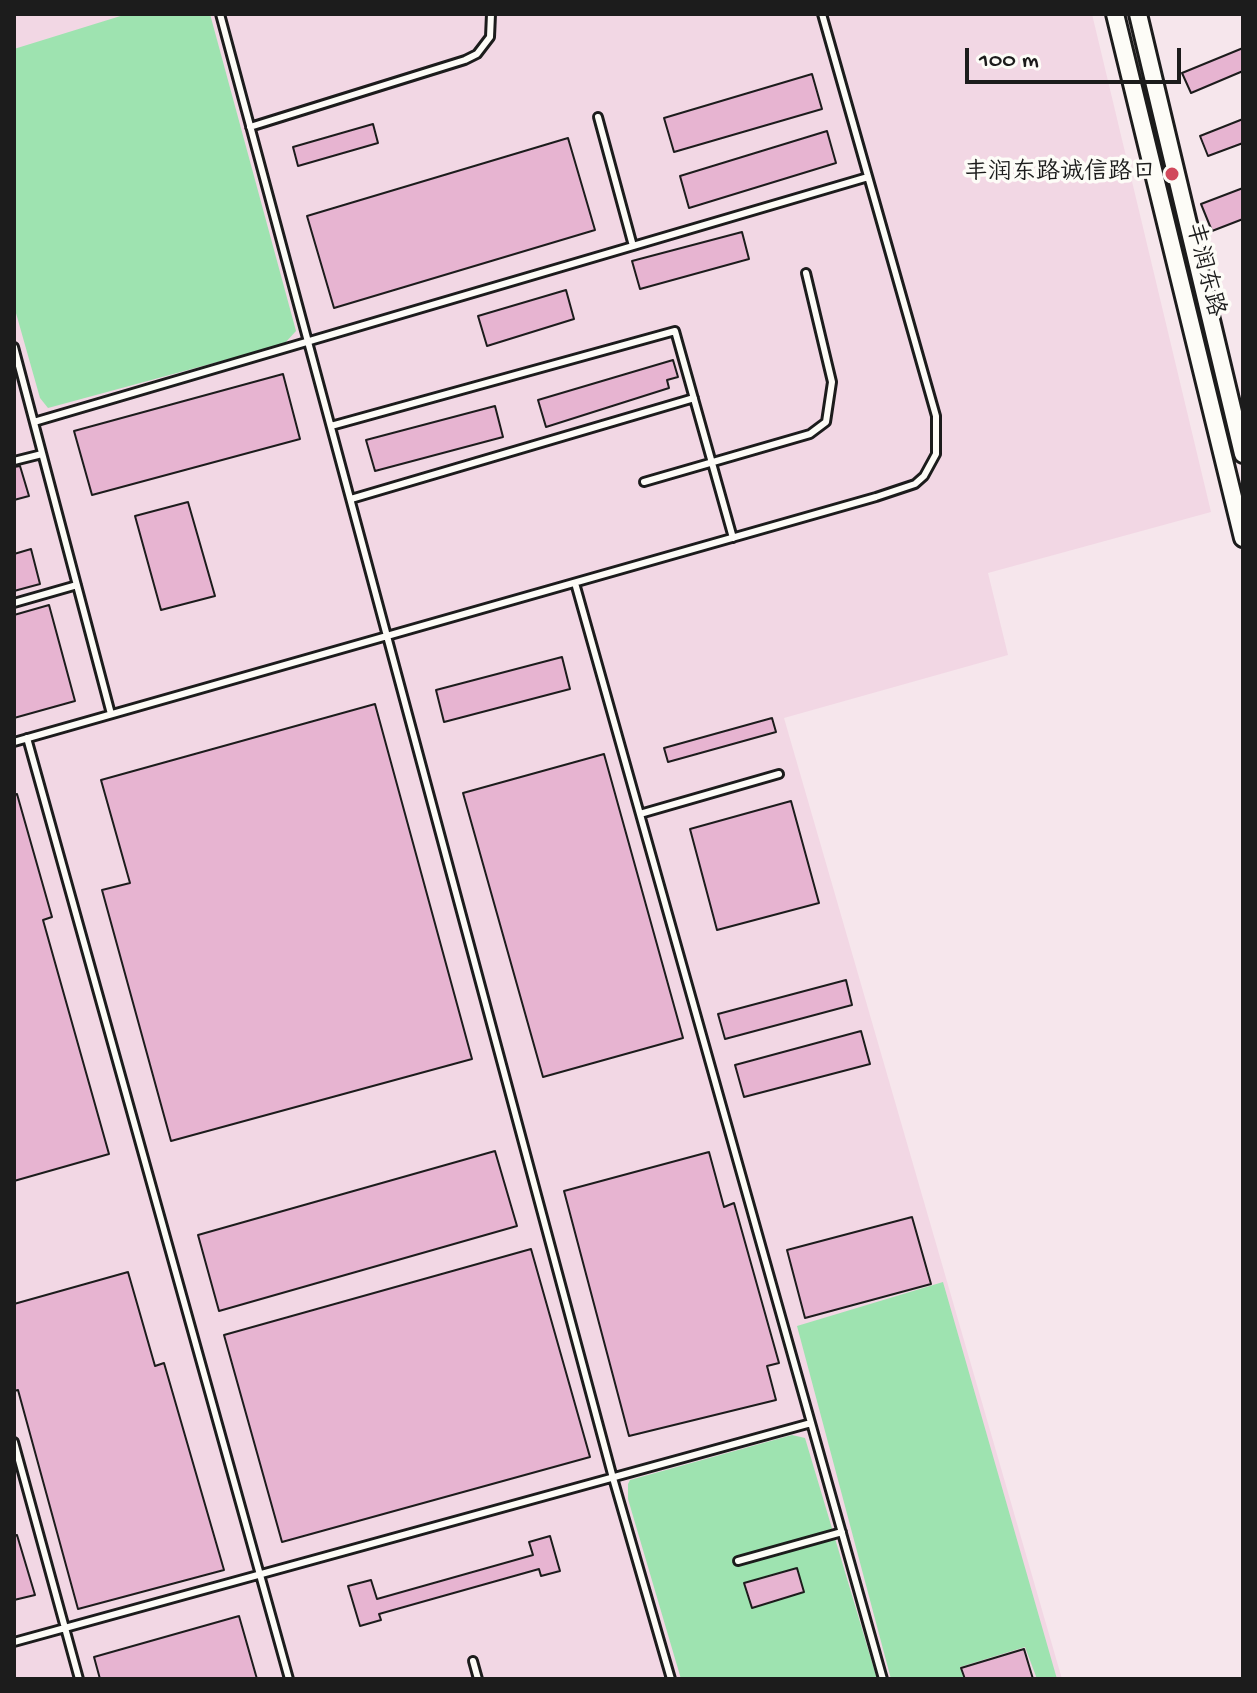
<!DOCTYPE html>
<meta charset="utf-8">
<style>
body{margin:0}
#map{position:relative;width:1257px;height:1693px;overflow:hidden;background:#f6e6ec;font-family:"Gochi Hand",sans-serif}
canvas{display:block}
.frame{position:absolute;inset:0;border:16px solid #1c1c1c;pointer-events:none}
.scale{position:absolute;left:965px;top:48px;width:216px;height:36px;box-sizing:border-box;border:4px solid #1c1c1c;border-top:0;padding-left:10px;font-size:24px;line-height:28px;white-space:nowrap;color:#1c1c1c;-webkit-text-stroke:6px #fdfcf7;paint-order:stroke}
</style>
<div id="map">
<canvas width="1257" height="1693"></canvas>
<div class="frame"></div>
<div class="scale">100 m</div>
</div>
<script>
const g = document.querySelector('canvas').getContext('2d');
g.lineJoin = 'round';
function fill(path, color) { g.fillStyle = color; g.fill(path, 'evenodd'); }
const poly = rows => new Path2D(rows.map(r => 'M' + r).join(''));
function strokePath(path, color, width, dash) { g.strokeStyle = color; g.lineWidth = width; g.lineCap = dash ? 'butt' : 'round'; g.setLineDash(dash || []); g.stroke(path); }
function label(font, color, halo, rows, align = 'center') {
  g.font = font + ' "Gochi Hand","LXGW WenKai TC",sans-serif'; g.lineWidth = 7; g.setLineDash([]); g.textBaseline = 'middle'; g.strokeStyle = halo; g.fillStyle = color; for (const [text, x, y, turn = 0] of rows) {
    g.save(); g.translate(x, y); g.rotate((+turn || 0) * Math.PI / 180); g.textAlign = isNaN(turn) ? turn : align; if (halo) g.strokeText(text, 0, 0); g.fillText(text, 0, 0); g.restore();
  }
}
const built = poly([
 [14,14,1092,14,1211,512,988,573,1008,655,784,718,1062,1679,14,1679]
]);
const green = poly([
 [127,14,210,14,296,331,284,344,48,408,40,398,14,306,14,49],
 [943,1282,1057,1679,1037,1679,1025,1647,960,1667,964,1679,891,1679,797,1326],
 [792,1435,805,1438,877,1679,681,1679,628,1499,628,1484,630,1480]
]);
const building = poly([
 [1243,48,1243,71,1191,93,1182,73,1243,48],
 [812,74,822,109,674,152,664,118,812,74],
 [1243,119,1243,143,1208,156,1200,136,1243,119],
 [373,124,378,143,298,166,293,147,373,124],
 [827,131,836,163,689,208,680,176,827,131],
 [568,138,595,230,334,308,307,216,568,138],
 [1243,188,1243,219,1212,231,1201,204,1243,188],
 [742,232,749,259,640,289,632,261,742,232],
 [566,290,574,319,487,346,478,316,566,290],
 [673,360,678,377,667,380,669,388,546,427,538,400,673,360],
 [283,374,300,439,92,495,74,431,283,374],
 [495,406,503,437,375,471,366,440,495,406],
 [20,466,29,496,14,500,14,467,20,466],
 [188,502,215,596,161,610,135,516,188,502],
 [31,549,40,584,14,591,14,554,31,549],
 [49,605,75,701,14,718,14,615,49,605],
 [562,657,570,689,444,722,436,690,562,657],
 [375,704,472,1059,171,1141,102,890,130,883,101,780,375,704],
 [772,718,776,732,668,762,664,748,772,718],
 [604,754,683,1038,543,1077,463,793,604,754],
 [17,794,52,917,43,920,109,1154,14,1181,14,795,17,794],
 [791,801,819,903,717,930,690,829,791,801],
 [846,980,852,1005,725,1039,718,1014,846,980],
 [861,1031,870,1064,744,1097,735,1065,861,1031],
 [495,1151,517,1226,219,1311,198,1235,495,1151],
 [709,1152,724,1207,734,1203,779,1363,767,1366,776,1400,629,1436,564,1191,709,1152],
 [912,1217,931,1284,805,1318,787,1250,912,1217],
 [531,1249,590,1457,282,1542,224,1335,531,1249],
 [128,1272,155,1366,164,1363,224,1570,78,1609,18,1390,14,1391,14,1304,128,1272],
 [17,1535,35,1595,14,1600,14,1536,17,1535],
 [550,1536,560,1571,541,1576,539,1569,379,1614,381,1620,360,1626,348,1586,371,1580,377,1599,533,1555,529,1542,550,1536],
 [797,1568,804,1592,752,1608,744,1583,797,1568],
 [239,1616,257,1679,100,1679,94,1657,239,1616],
 [1024,1649,1033,1679,965,1679,961,1668,1024,1649]
]);
const lane = poly([
 [220,14,613,1478,671,1679],
 [598,117,633,246],
 [250,127,465,60,477,54,490,37,491,14],
 [14,347,111,714],
 [34,422,868,177],
 [331,426,675,331,733,538],
 [14,461,42,454],
 [644,482,810,434,826,422,832,382,806,273],
 [351,499,694,398],
 [575,583,883,1679],
 [14,603,77,585],
 [27,738,289,1679],
 [14,742,876,497,915,484,924,476,936,454,936,416,822,14],
 [640,814,779,774],
 [14,1442,79,1679],
 [738,1561,842,1532],
 [14,1642,811,1423],
 [473,1661,478,1679]
]);
const secondary = poly([
 [1115,14,1243,538],
 [1138,14,1243,454]
]);
const markers = [
 [1172,174,8,"#d1495b"]
];
const poiNames = [
 ["丰润东路诚信路口",1156,174]
];
const streetNames = [
 ["丰润东路",1203,270,76]
];
fill(built, '#f2d7e4');
fill(green, '#9ee3b0');
fill(building, '#e7b4d1');
strokePath(building, '#1c1c1c', 2);
strokePath(lane, '#1c1c1c', 12);
strokePath(secondary, '#1c1c1c', 22);
strokePath(lane, '#fdfcf7', 6);
strokePath(secondary, '#fdfcf7', 16);
for (const [x, y, r, color] of markers) { const dot = new Path2D(); dot.arc(x, y, r, 0, 2 * Math.PI); g.fillStyle = color; g.fill(dot); strokePath(dot, '#fdfcf7', 3); }
label('24px', '#1c1c1c', '#fdfcf7', poiNames, 'right');
label('24px', '#1c1c1c', '#fdfcf7', streetNames);
</script>
